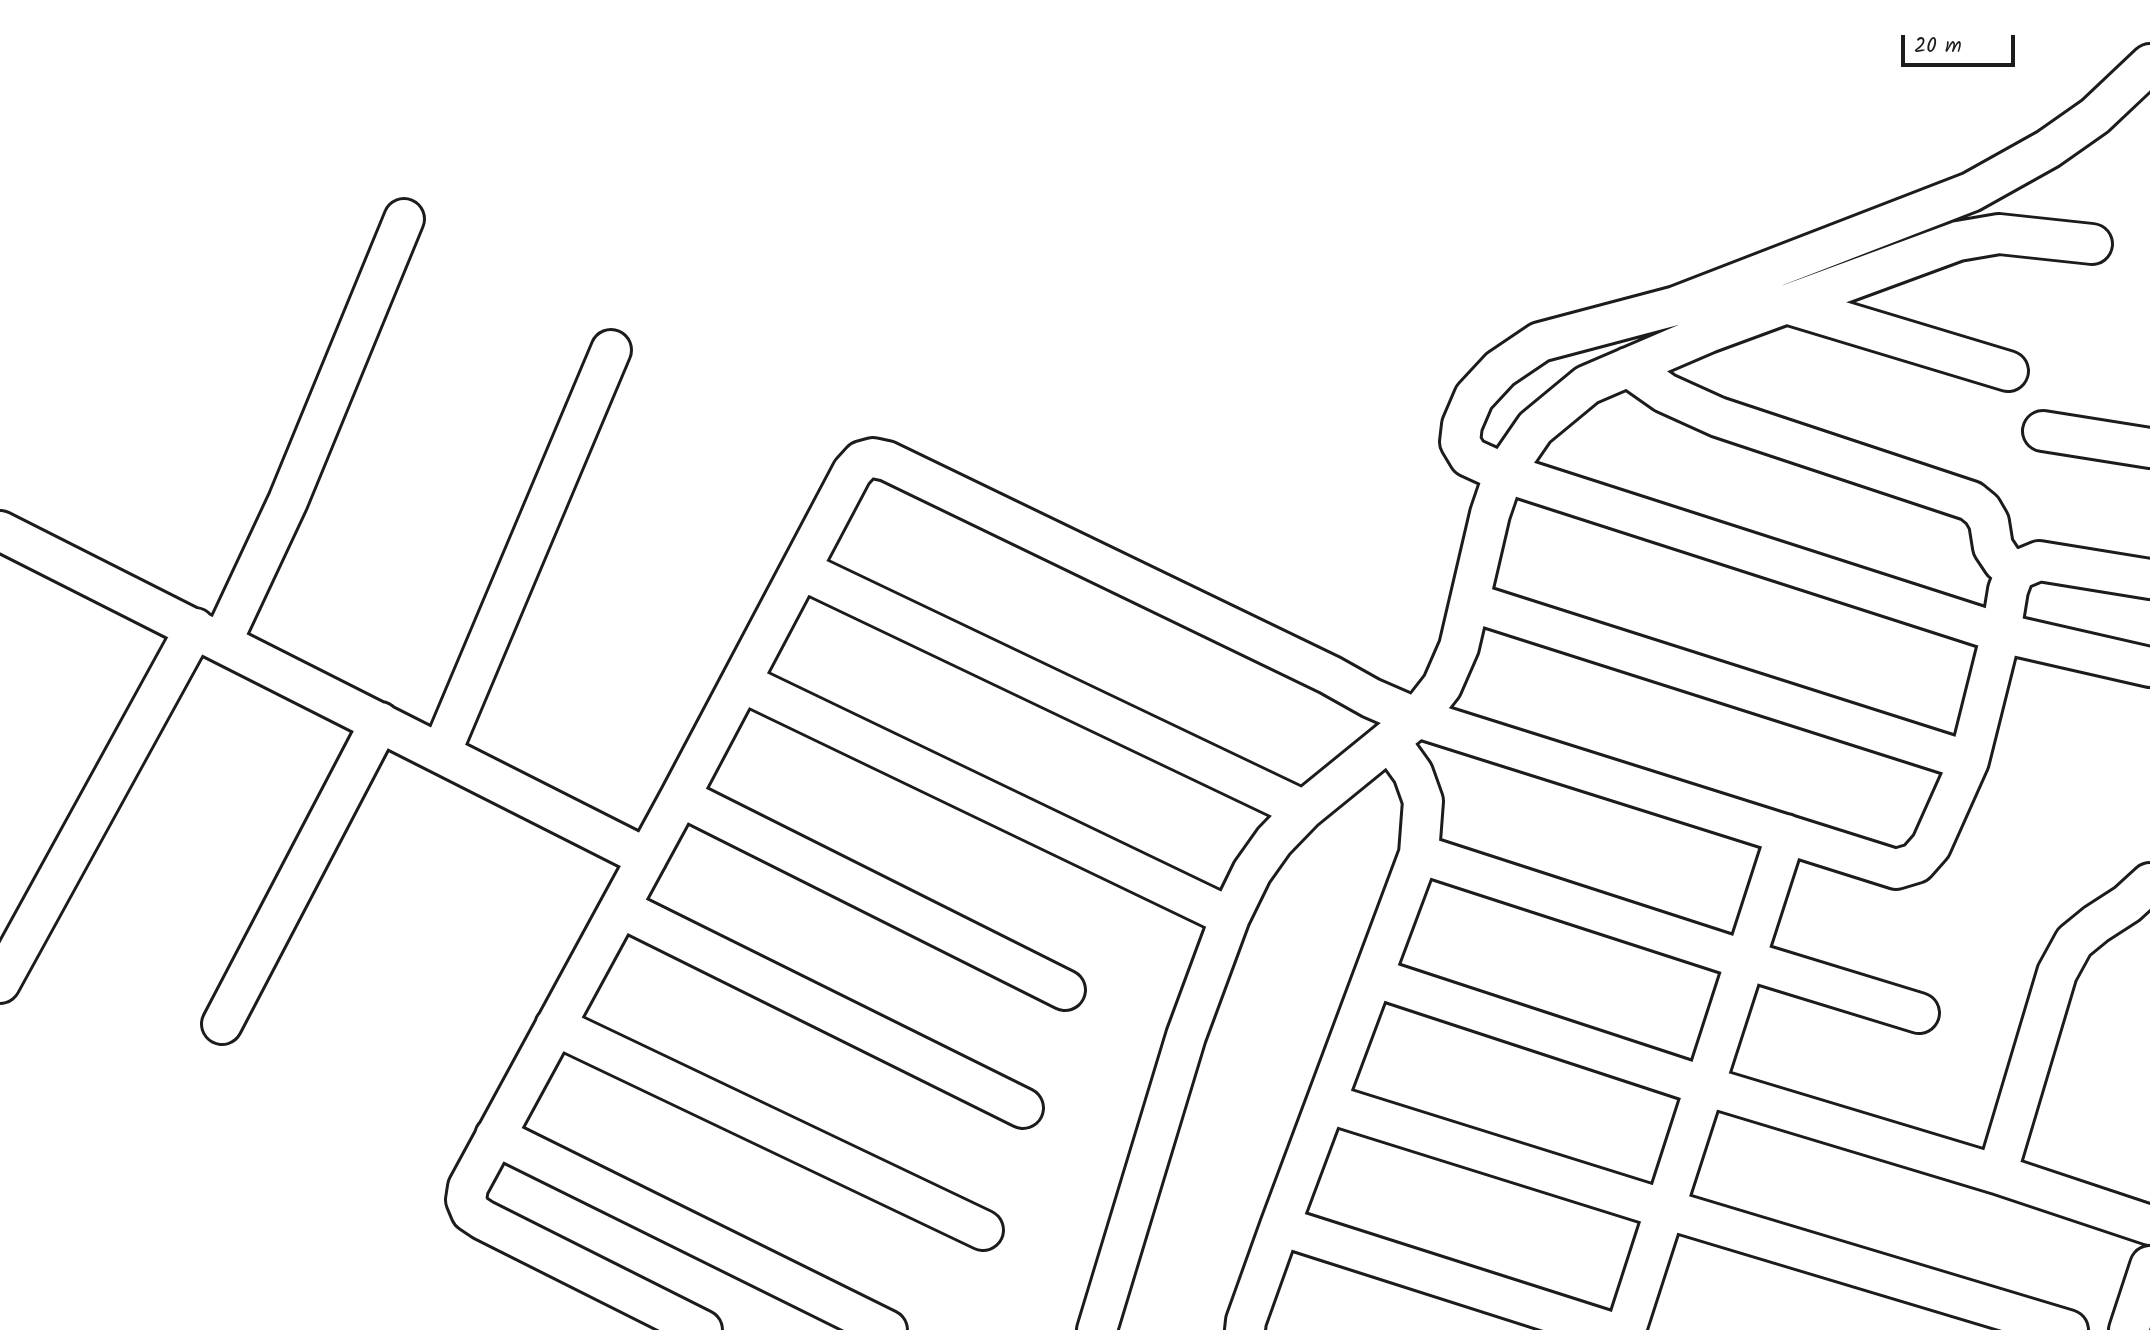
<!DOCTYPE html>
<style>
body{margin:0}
#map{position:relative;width:2150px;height:1330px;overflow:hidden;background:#fff;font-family:Kalam,sans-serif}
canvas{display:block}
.scale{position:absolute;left:1901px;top:35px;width:114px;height:32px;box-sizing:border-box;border:4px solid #1c1c1c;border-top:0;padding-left:9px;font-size:21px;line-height:24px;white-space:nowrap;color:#1c1c1c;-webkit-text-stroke:5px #fff;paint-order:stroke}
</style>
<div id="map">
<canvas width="2150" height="1330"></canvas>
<div class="scale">20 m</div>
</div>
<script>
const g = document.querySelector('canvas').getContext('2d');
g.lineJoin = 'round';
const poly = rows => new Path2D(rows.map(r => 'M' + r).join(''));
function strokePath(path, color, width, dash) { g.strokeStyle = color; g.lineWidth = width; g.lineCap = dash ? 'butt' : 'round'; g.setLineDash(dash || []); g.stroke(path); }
const minor = poly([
 [2150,64,2095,116,2048,149,1971,192,1676,306,1540,342,1500,369,1474,397,1462,425,1460,442,1469,457,1504,473,2001,633,2150,667],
 [1786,304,2008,371],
 [1628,367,1665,393,1718,417,1971,501,1982,510,1989,522,1993,547,2003,562,2015,571],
 [2043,431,2150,448],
 [0,531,647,858],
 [801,570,1304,810],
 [1470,602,1969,761],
 [222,642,288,501,404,219],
 [741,682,1230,917],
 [441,753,611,350],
 [680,797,1065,990],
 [1419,854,1746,960,1919,1013],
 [620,908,1023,1108],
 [1373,977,1705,1086,1997,1174,2150,1225],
 [0,983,195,628],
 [222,1024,380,722],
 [555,1026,983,1230],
 [1326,1103,1665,1209,2068,1330],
 [495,1136,887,1330],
 [1997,1174,2057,973,2074,942,2096,924,2127,904,2150,883],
 [1280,1226,1606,1330],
 [702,1330,483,1220,471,1212,466,1200,468,1187,680,797,852,472,862,461,873,458,887,461,1330,675,1371,698,1417,718,1896,869,1916,863,1931,846,1969,761,2001,633,2008,590,2015,571,2039,561,2150,579],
 [1097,1330,1186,1036,1230,917,1252,872,1274,841,1304,810,1417,718,1442,686,1459,647,1490,514,1504,473,1535,428,1587,385,1708,333,1958,241,1999,234,2092,244],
 [1245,1330,1246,1321,1280,1226,1419,854,1423,801,1413,773,1390,741],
 [1626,1330,1786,834],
 [2129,1330,2150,1266]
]);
strokePath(minor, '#1c1c1c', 44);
strokePath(minor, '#fff', 38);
</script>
